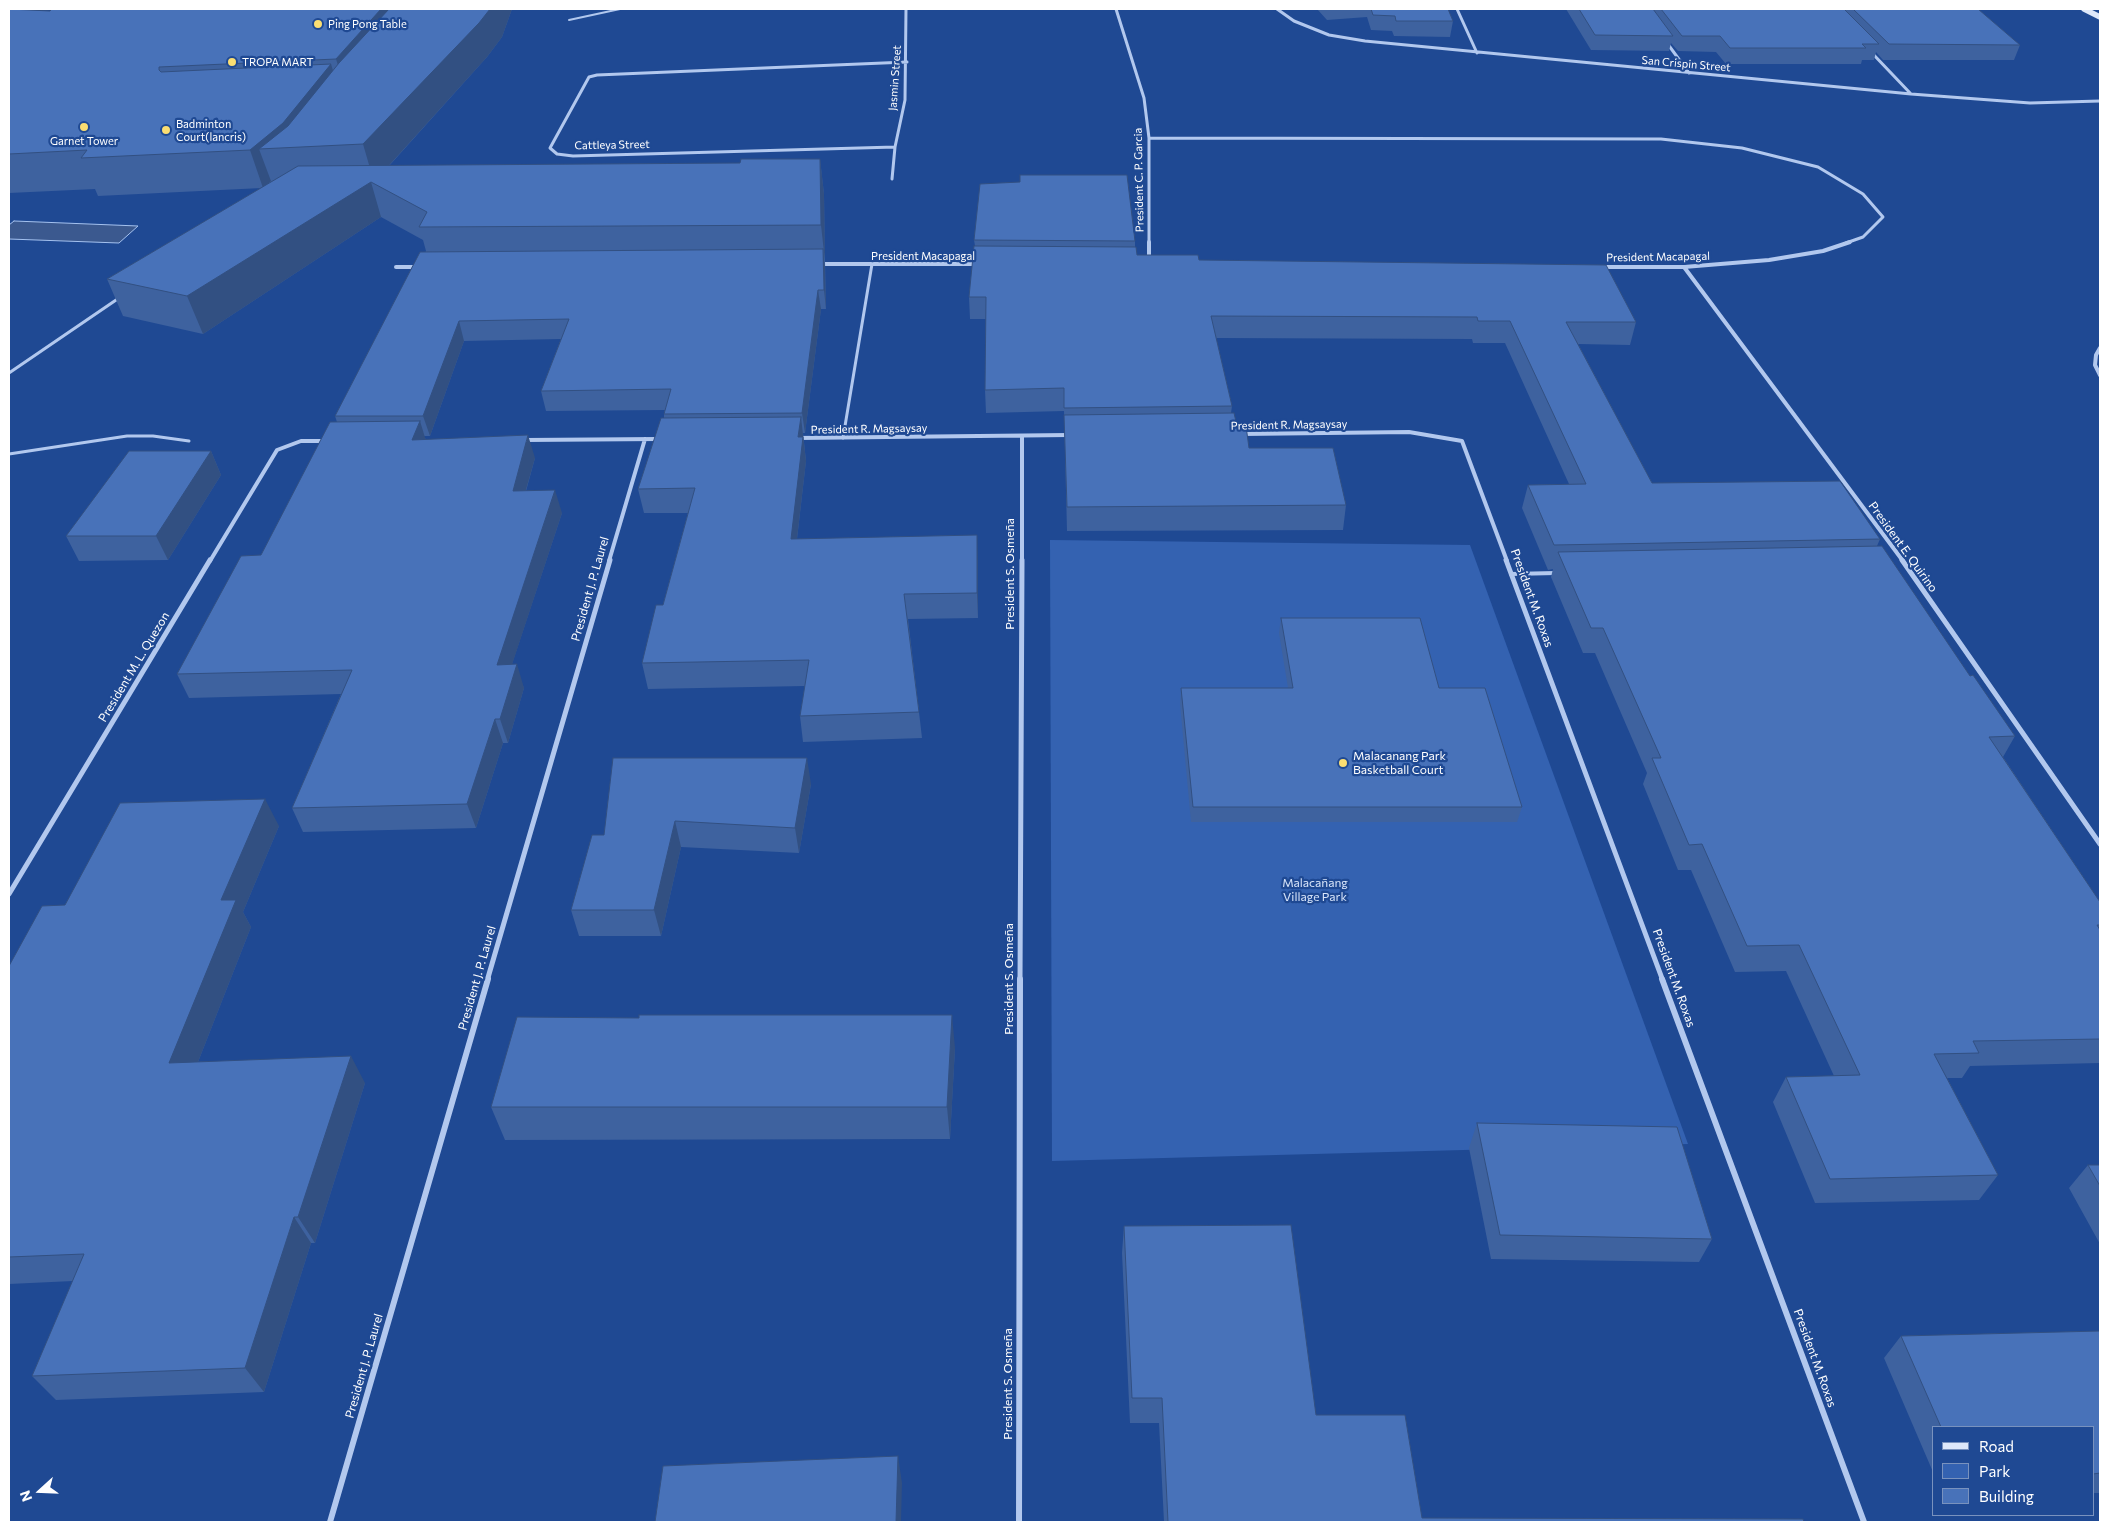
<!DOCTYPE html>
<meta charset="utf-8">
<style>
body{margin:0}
#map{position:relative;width:2109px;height:1531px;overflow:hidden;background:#1f4993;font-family:Commissioner,sans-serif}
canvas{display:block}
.frame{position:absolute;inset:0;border:10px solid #fff;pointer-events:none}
.legend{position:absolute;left:1932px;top:1426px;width:162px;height:90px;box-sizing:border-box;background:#1f4993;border:1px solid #7992be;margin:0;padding:6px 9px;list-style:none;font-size:15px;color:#fff}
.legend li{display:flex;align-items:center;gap:10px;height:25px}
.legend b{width:25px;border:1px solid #7992be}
.north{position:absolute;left:15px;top:1466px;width:50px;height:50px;-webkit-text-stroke:4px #1f4993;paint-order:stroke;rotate:250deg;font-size:14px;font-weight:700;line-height:20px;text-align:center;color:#fff}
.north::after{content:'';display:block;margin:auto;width:18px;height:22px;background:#fff;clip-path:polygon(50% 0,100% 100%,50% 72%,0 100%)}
</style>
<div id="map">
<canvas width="2109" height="1531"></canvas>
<div class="frame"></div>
<ul class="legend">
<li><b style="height:6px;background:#dee8fa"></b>Road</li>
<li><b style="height:14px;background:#3462b1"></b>Park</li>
<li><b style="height:14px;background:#4872b9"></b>Building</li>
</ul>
<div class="north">N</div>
</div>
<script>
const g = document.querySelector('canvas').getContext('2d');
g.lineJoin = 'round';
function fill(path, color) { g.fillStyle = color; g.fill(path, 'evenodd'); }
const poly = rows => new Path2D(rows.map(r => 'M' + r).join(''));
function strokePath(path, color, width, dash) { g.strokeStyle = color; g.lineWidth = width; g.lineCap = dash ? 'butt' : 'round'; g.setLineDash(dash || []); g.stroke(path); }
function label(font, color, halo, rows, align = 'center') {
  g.font = font + ' Commissioner,sans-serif'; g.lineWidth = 4.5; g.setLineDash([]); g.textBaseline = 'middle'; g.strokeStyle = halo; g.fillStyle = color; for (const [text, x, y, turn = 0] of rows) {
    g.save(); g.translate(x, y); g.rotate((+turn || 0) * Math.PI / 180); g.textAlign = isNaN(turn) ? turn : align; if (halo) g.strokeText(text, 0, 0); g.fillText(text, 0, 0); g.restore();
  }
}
const green = poly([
 [1050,540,1470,545,1688,1144,1052,1161]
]);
const water = poly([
 [14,221,138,226,119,243,9,239,9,225,14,221]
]);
const laneFar2 = poly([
 [569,20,620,9]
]);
const laneFar1 = poly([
 [9,373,119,298],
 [843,438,872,264],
 [9,454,127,436,153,436,189,441]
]);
const lane = poly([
 [1511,574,1556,573]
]);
const streetFar3 = poly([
 [1116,9,1144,98,1149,138,1149,243],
 [1277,9,1294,21,1329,35,1365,41,1911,94,2030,103,2100,101],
 [1457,9,1477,53],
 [1667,43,1689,73],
 [1872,53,1911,94],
 [1149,138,1661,139,1742,148,1818,167,1863,194,1883,217,1863,237,1846,243],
 [895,147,573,156,557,154,550,148,589,77,597,75,907,62],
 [892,179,895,147,905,100,906,9]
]);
const streetFar2 = poly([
 [1149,242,1149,261],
 [820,264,979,264],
 [396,267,419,267],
 [1602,267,1684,267,1769,260,1823,251,1850,242],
 [1684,267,1903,561],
 [2100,348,2096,355,2095,365,2100,375],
 [1242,434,1409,432,1462,441,1507,561],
 [797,438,1069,435],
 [525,440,659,439],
 [210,561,277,450,301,441,326,441],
 [609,561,645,439],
 [1022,561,1022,436]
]);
const streetFar1 = poly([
 [1506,560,1663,981],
 [1902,560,2100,844],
 [9,894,210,560],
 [487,981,610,560],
 [1020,981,1022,560]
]);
const street = poly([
 [1662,979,1864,1522],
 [330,1522,488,979],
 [1019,1522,1020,979]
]);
const secondary = poly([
 [2084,9,2100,17]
]);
const wall = poly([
 [9,9,50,11,52,9,512,9,502,37,487,57,389,166,740,163,820,159,824,194,825,261,826,309,821,309,805,433,803,433,806,461,797,539,978,560,978,618,908,619,919,712,922,738,803,742,800,716,805,686,648,689,642,663,663,605,688,513,644,513,638,489,664,418,664,414,665,410,546,411,541,391,561,339,464,341,430,436,424,436,426,440,535,458,526,491,562,513,512,664,524,688,508,743,503,743,476,828,303,832,292,808,341,694,189,698,177,674,261,555,337,422,335,416,426,251,423,240,381,217,203,334,123,316,107,279,262,188,98,196,95,189,9,193],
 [1317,9,1449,9,1449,12,1453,21,1450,37,1394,36,1392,31,1371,30,1367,17,1327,20],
 [1553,9,1978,9,2020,45,2014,60,1883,60,1876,52,1874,60,1862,60,1861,64,1726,64,1716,52,1678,51,1671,43,1669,51,1591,50,1566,9],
 [1020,182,1135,241,1135,247,1137,255,1199,260,1636,322,1630,345,1578,344,1652,483,1880,539,1877,546,1970,676,2015,736,2003,757,2100,902,2100,1063,1970,1066,1962,1078,1947,1078,1998,1175,1979,1200,1815,1203,1773,1102,1786,1077,1834,1076,1786,971,1735,972,1691,870,1678,870,1643,784,1647,773,1595,653,1583,653,1551,577,1553,569,1548,570,1522,508,1528,485,1569,484,1505,343,1473,343,1472,339,1216,338,1232,406,1231,413,1237,426,1249,448,1346,505,1343,530,1067,531,1064,411,986,413,985,390,986,319,970,319,969,297,975,246,974,240],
 [211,451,221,475,168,560,79,561,66,536],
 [1281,618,1439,688,1522,807,1517,822,1191,822,1180,704,1181,688,1288,688,1279,633],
 [811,784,799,853,681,847,661,936,579,936,571,910,604,835],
 [279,826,243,912,251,927,198,1062,365,1083,315,1243,311,1243,264,1392,56,1400,32,1376,73,1281,9,1284,9,966,65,905],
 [639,1018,955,1048,950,1139,505,1140,491,1107],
 [1477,1123,1712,1239,1699,1262,1491,1259,1469,1148],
 [2088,1165,2100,1165,2100,1244,2069,1188],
 [1124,1226,1422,1518,1804,1522,1164,1522,1159,1423,1130,1423,1122,1253],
 [2100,1331,2100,1493,2093,1493,2093,1427,1933,1427,1933,1472,1884,1358,1901,1336]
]);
const shadedWall = poly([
 [381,9,408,9,347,94,336,59],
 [490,9,512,9,502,37,487,57,374,182,363,144],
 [331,64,342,100,259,149,271,181,263,188,250,150],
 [820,159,824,194,825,261,821,225],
 [371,182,381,217,203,334,187,296],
 [823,249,825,268,826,309,824,290],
 [818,290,821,309,805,433,802,413],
 [459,321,464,341,430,436,423,416],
 [801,417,806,461,794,564,791,539,798,437],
 [420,421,427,444,412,440],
 [528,435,535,458,519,514,513,491],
 [211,451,221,475,168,560,156,536],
 [555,490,562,513,504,689,497,665],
 [977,535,978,560,978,618,977,593],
 [517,664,524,688,508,743,500,719],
 [495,719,503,743,476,828,467,804],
 [807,758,811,784,799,853,795,828],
 [265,799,279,826,243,912,251,927,187,1090,169,1063,221,900],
 [675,821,681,847,661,936,654,910],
 [952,1015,955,1048,950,1139,947,1107],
 [351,1056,365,1083,315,1243,298,1217],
 [294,1217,311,1243,264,1392,245,1368],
 [898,1456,902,1483,901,1522,896,1522]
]);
const building = poly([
 [9,9,50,11,52,9,381,9,336,59,159,67,159,70,161,72,331,64,283,123,250,150,81,158,87,150,9,154,9,9],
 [389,9,490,9,479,23,363,144,259,149,288,126,339,63,389,9],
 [1371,9,1448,9,1453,21,1396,21,1395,16,1373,15,1371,9],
 [1579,9,1653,9,1673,36,1595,35,1579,9],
 [1661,9,1844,9,1879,44,1862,44,1866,48,1730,48,1720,36,1682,36,1661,9],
 [1853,9,1978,9,2020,45,1889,44,1853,9],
 [741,159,820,159,821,225,419,227,427,212,371,182,187,296,107,279,298,166,740,163,741,159],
 [1020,175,1127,175,1135,241,974,240,980,184,1020,182,1020,175],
 [974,246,1136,247,1137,255,1198,255,1199,260,1606,265,1636,322,1566,322,1652,483,1840,481,1880,539,1554,545,1528,485,1586,484,1510,321,1478,321,1477,317,1211,316,1232,406,1064,408,1064,388,985,390,986,297,969,297,974,246],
 [823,249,824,290,818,290,802,413,664,414,671,389,541,391,569,319,459,321,423,416,335,416,420,252,823,249],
 [1234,413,1237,426,1246,426,1249,448,1333,448,1346,505,1067,507,1064,415,1234,413],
 [801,417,798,437,803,437,791,539,977,535,977,593,904,594,919,712,800,716,809,660,642,663,656,605,663,605,695,488,638,489,661,418,801,417],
 [420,421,412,440,528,435,513,491,555,490,497,665,517,664,500,719,495,719,467,804,292,808,352,670,177,674,241,556,261,555,330,422,420,421],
 [129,451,211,451,156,536,66,536,129,451],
 [1882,546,1970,676,1973,675,2015,736,1989,737,2100,902,2100,925,2097,925,2100,930,2100,1039,1973,1041,1979,1053,1934,1054,1998,1175,1830,1179,1786,1077,1860,1075,1799,945,1747,946,1702,844,1689,845,1652,758,1661,758,1603,628,1591,628,1558,552,1882,546],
 [1281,618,1420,618,1439,688,1485,688,1522,807,1193,807,1181,688,1293,688,1281,618],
 [613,758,807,758,795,828,675,821,654,910,571,910,592,835,604,835,613,758],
 [265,799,221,900,236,900,169,1063,351,1056,298,1217,294,1217,245,1368,32,1376,84,1254,9,1257,9,966,42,906,65,905,120,803,265,799],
 [639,1015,952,1015,947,1107,491,1107,517,1017,639,1018,639,1015],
 [1477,1123,1677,1127,1712,1239,1500,1235,1477,1123],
 [2088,1165,2100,1165,2100,1186,2088,1165],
 [1291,1225,1316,1415,1405,1415,1422,1518,1803,1519,1804,1522,1168,1522,1162,1398,1132,1398,1124,1226,1291,1225],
 [2100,1331,2100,1473,2093,1474,2093,1427,1941,1427,1901,1336,2100,1331],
 [898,1456,896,1522,655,1522,663,1466,898,1456]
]);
const markers = [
 [318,24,5,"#fbde72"],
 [232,62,5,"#fbde72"],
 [84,127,5,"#fbde72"],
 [166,130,5,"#fbde72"],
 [1343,763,5,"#fbde72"]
];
const farPoinames = [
 ["Ping Pong Table",328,24],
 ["TROPA MART",242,62],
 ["Badminton",176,124],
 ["Court(lancris)",176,137],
 ["Garnet Tower",84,141,"center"]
];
const farStreetnames = [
 ["San Crispin Street",1686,64,5],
 ["Jasmin Street",895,78,-86],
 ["Cattleya Street",612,145,-1],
 ["President C. P. Garcia",1139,180,-91],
 ["President Macapagal",923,256],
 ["President Macapagal",1658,257,-1],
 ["President R. Magsaysay",1289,425,-1],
 ["President R. Magsaysay",869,429,-1]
];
const streetNames = [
 ["President E. Quirino",1903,547,54],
 ["President S. Osmeña",1010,574,-90],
 ["President J. P. Laurel",590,589,-74],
 ["President M. Roxas",1532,598,70],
 ["President M. L. Quezon",134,667,-59],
 ["President J. P. Laurel",477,978,-74],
 ["President M. Roxas",1674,978,70],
 ["President S. Osmeña",1009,979,-90],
 ["President M. Roxas",1815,1358,70],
 ["President J. P. Laurel",364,1366,-74],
 ["President S. Osmeña",1008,1384,-90]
];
const poiNames = [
 ["Malacanang Park",1353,756],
 ["Basketball Court",1353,770]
];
const parkNames = [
 ["Malacañang",1315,883],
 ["Village Park",1315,897]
];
fill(green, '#3462b1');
fill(water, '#3b598f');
strokePath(water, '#a5c2ef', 1);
strokePath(laneFar2, '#b2c8ee', 2);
strokePath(laneFar1, '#b2c8ee', 3);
strokePath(lane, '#b2c8ee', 4);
strokePath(streetFar3, '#b2c8ee', 3);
strokePath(streetFar2, '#b2c8ee', 4);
strokePath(streetFar1, '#b2c8ee', 5);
strokePath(street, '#b2c8ee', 6);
strokePath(secondary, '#dee8fa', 5.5);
fill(wall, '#3e629f');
fill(shadedWall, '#325082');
fill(building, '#4872b9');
strokePath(building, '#325082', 1);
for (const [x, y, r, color] of markers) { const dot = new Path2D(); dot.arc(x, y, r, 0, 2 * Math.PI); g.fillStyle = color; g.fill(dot); strokePath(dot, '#1f4993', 2); }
label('11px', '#fff', '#1f4993', farPoinames, 'left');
label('11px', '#fff', '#1f4993', farStreetnames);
label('12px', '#fff', '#1f4993', streetNames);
label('12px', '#fff', '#1f4993', poiNames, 'left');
label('12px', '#d8e5fa', '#1f4993', parkNames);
</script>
